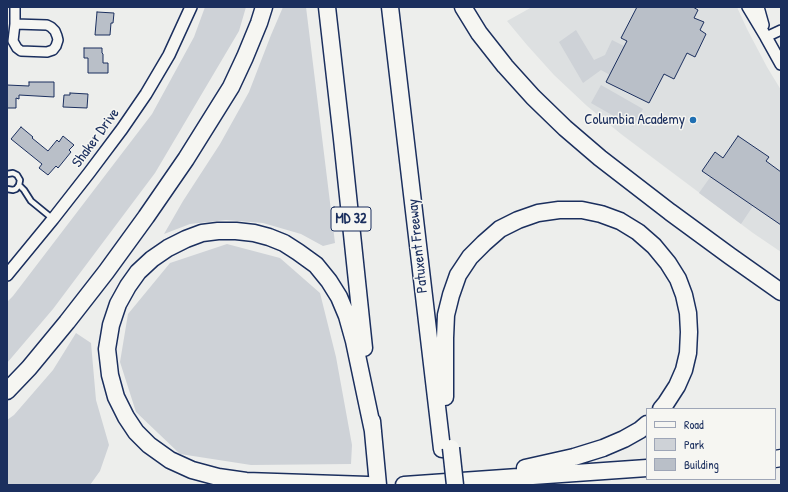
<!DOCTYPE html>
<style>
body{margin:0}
#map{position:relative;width:788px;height:492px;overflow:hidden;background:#edeeec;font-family:"Patrick Hand",sans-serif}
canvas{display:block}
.frame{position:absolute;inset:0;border:8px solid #1b2f5e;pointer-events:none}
.legend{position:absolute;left:646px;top:408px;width:130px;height:72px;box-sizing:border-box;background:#f6f6f2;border:1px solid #9ea6b7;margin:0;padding:5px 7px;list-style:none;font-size:12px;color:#1b2f5e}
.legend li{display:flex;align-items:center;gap:8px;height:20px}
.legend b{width:20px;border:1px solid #9ea6b7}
</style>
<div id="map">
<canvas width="788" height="492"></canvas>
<div class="frame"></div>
<ul class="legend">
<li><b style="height:5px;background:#f6f6f2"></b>Road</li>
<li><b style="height:11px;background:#ced2d7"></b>Park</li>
<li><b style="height:11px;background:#b9bfc8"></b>Building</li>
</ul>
</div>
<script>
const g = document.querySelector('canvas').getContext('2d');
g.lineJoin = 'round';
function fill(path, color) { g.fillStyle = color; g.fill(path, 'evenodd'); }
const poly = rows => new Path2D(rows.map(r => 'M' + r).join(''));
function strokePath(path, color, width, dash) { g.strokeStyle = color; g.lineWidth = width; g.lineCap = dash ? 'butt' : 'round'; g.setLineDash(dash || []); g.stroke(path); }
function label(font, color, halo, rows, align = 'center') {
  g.font = font + ' "Patrick Hand",sans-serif'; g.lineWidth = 3; g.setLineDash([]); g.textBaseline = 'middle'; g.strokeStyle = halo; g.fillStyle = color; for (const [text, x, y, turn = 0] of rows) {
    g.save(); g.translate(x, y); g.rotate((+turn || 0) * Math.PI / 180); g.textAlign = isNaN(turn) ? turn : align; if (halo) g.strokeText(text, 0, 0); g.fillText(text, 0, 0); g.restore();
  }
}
const built = poly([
 [532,7,737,7,747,29,767,67,781,90,781,252,753,233,621,134,587,106,554,75,527,45,507,21]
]);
const green = poly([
 [205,7,246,7,239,31,155,173,53,309,7,363,7,302,13,296,152,114,194,37],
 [283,7,306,7,335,243,323,246,301,234,263,223,226,220,190,224,164,234,183,201,220,144,249,92,271,35],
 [576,30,594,60,605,55,612,40,624,46,610,75,601,70,583,83,559,42],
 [601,85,643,109,633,127,591,103],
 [711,176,753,206,741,224,699,193],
 [227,244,280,258,320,293,336,357,352,445,351,464,251,465,180,454,136,412,120,362,128,314,170,263],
 [76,333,91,343,96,400,109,445,100,471,90,485,7,485,7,420,14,415,53,370]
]);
const building = poly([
 [637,7,693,7,698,10,694,18,704,22,700,30,706,34,695,57,687,53,674,79,664,74,649,103,606,82,627,41,621,38,637,7],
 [97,12,114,13,113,23,111,23,110,35,95,35,97,12],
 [84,48,102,48,102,53,103,54,103,63,108,63,108,73,88,73,88,58,84,58,84,48],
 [29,82,54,82,54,97,19,95,19,99,16,98,16,108,7,108,7,85,29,86,29,82],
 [70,93,88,94,87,108,63,107,64,95,70,95,70,93],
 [21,127,33,137,32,138,48,151,57,140,59,142,63,136,74,145,69,150,71,152,58,168,56,166,48,175,39,168,42,164,11,139,21,127],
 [738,136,769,157,766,161,781,172,781,225,702,171,715,152,723,158,738,136]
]);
const service = poly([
 [7,174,13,173,17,175,20,180,19,185,16,189,13,190,7,189],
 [19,185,24,190,31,201,53,219]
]);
const minor = poly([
 [15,7,15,24,13,41,17,48,21,51,47,52,53,50,56,46,58,40,57,36,55,31,51,27,47,25,15,24],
 [766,37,781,30]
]);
const tertiary = poly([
 [748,7,766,37,781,64],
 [758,7,763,25],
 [7,275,53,219,89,173,122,129,146,94,169,55,191,7]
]);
const motorway = poly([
 [327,7,342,139,364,348],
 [390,7,442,449],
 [463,7,479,33,505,66,533,97,565,128,600,158,670,212,730,256,781,292],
 [7,391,29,368,67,322,106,272,146,217,186,159,231,87,245,57,259,23,264,7],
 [445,397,445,338,446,315,451,295,458,275,470,257,484,243,500,229,518,220,538,213,559,210,582,210,601,214,620,221,638,232,654,246,668,263,678,279,684,295,688,313,689,332,688,353,684,370,677,386,666,403,661,409],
 [372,421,378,485],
 [775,459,781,458],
 [525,468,574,457,603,448,624,439,640,430,647,424],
 [368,485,246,481,218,477,192,470,170,460,149,445,136,432,126,417,116,397,110,375,107,349,111,325,118,304,128,286,138,272,152,259,168,248,186,239,202,233,218,231,236,231,254,233,269,237,284,243,298,252,316,265,329,281,339,297,347,316,354,341,373,431],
 [404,485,647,468]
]);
const motorwayBridge = poly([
 [451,448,455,485]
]);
const markers = [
 [693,120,4,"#1f6fb2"]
];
const shields = [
 [351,219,40]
];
const shieldNames = [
 ["MD 32",351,219]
];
const poiNames = [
 ["Columbia Academy",685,120]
];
const streetNames = [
 ["Shaker Drive",96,138,-54],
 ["Patuxent Freeway",418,246,-96]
];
fill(built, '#dde0e1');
fill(green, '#ced2d7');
fill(building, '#b9bfc8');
strokePath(building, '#1b2f5e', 1);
strokePath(service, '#1b2f5e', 8);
strokePath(minor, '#1b2f5e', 12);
strokePath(tertiary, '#1b2f5e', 14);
strokePath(motorway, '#1b2f5e', 19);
strokePath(service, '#f6f6f2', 4.5);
strokePath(minor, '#f6f6f2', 9);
strokePath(tertiary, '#f6f6f2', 11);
strokePath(motorway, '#f6f6f2', 16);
strokePath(motorwayBridge, '#1b2f5e', 19, []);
strokePath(motorwayBridge, '#f6f6f2', 16);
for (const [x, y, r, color] of markers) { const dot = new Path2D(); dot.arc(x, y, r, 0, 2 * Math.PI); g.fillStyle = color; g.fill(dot); strokePath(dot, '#f6f6f2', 1.5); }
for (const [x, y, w] of shields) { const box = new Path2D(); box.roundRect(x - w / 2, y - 12, w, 24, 3); g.fillStyle = '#f6f6f2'; g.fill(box); strokePath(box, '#1b2f5e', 1); }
label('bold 14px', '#1b2f5e', null, shieldNames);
label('15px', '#1b2f5e', '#f6f6f2', poiNames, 'right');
label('15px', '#1b2f5e', '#f6f6f2', streetNames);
</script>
